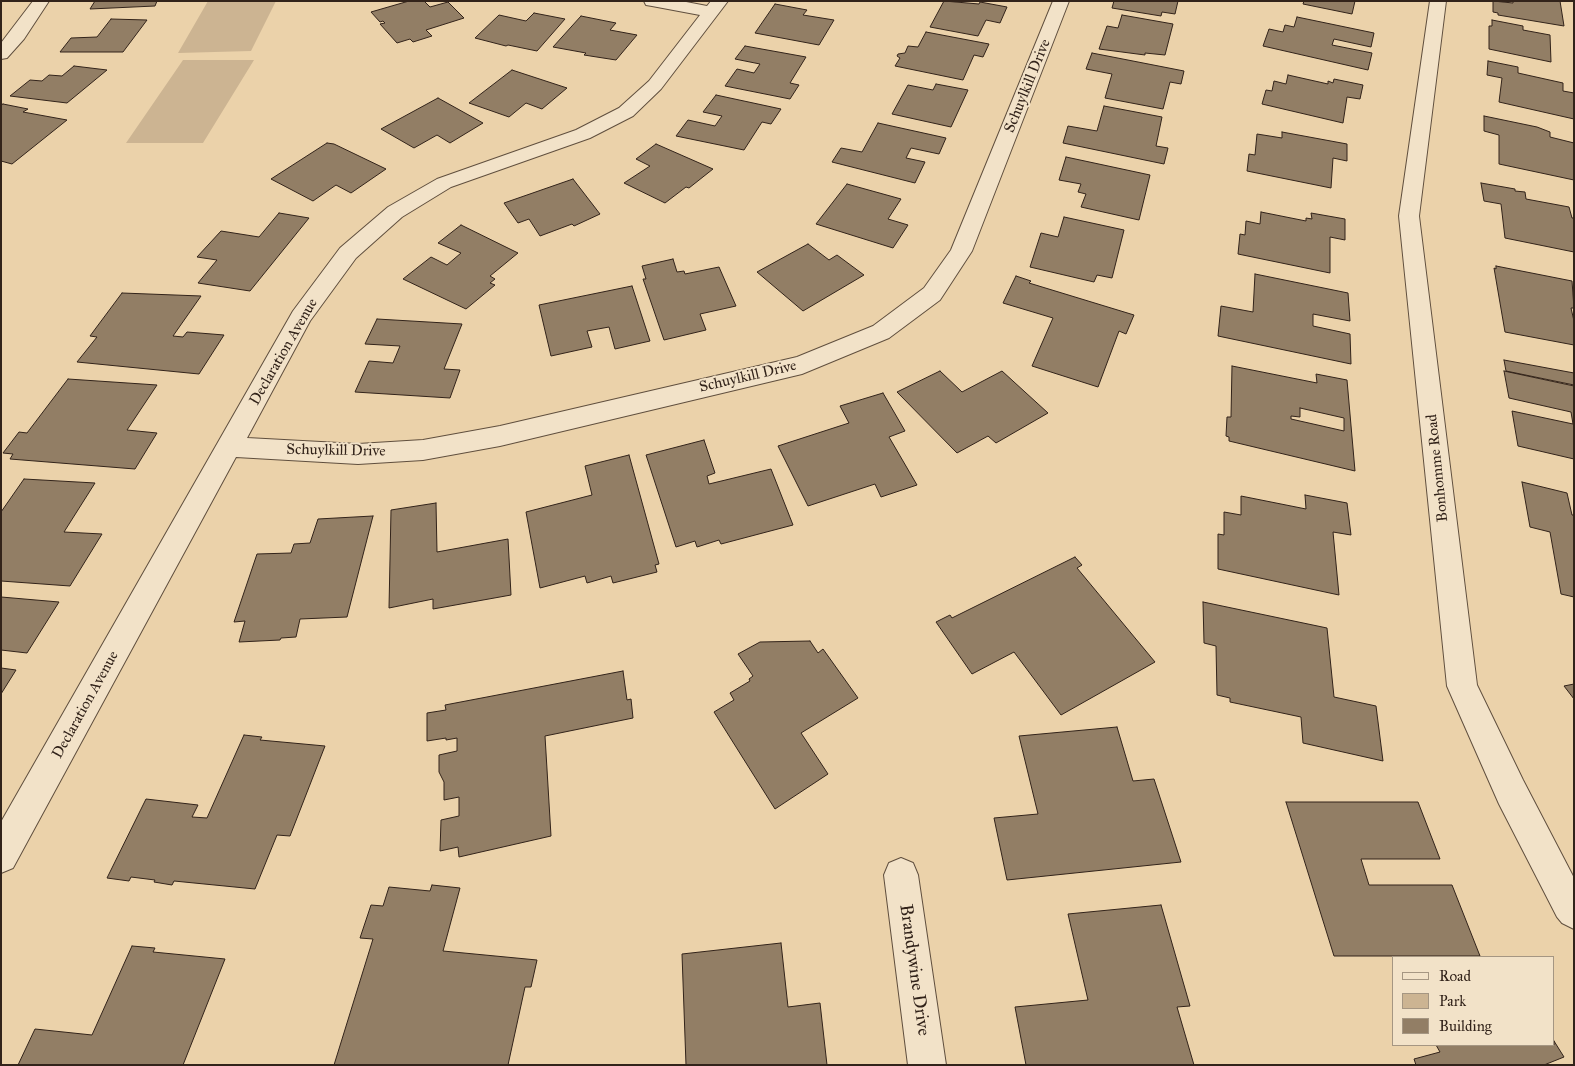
<!DOCTYPE html>
<style>
body{margin:0}
#map{position:relative;width:1575px;height:1066px;overflow:hidden;background:#ebd2aa;font-family:"IM FELL Great Primer",serif}
canvas{display:block}
.frame{position:absolute;inset:0;border:2px solid #32231a;pointer-events:none}
.legend{position:absolute;left:1392px;top:956px;width:162px;height:90px;box-sizing:border-box;background:#f2e2c8;border:1px solid #a59682;margin:0;padding:6px 9px;list-style:none;font-size:15px;color:#32231a}
.legend li{display:flex;align-items:center;gap:10px;height:25px}
.legend b{width:25px;border:1px solid #a59682}
</style>
<div id="map">
<canvas width="1575" height="1066"></canvas>
<div class="frame"></div>
<ul class="legend">
<li><b style="height:6px;background:#f2e2c8"></b>Road</li>
<li><b style="height:14px;background:#ccb492"></b>Park</li>
<li><b style="height:14px;background:#927e65"></b>Building</li>
</ul>
</div>
<script>
const g = document.querySelector('canvas').getContext('2d');
g.lineJoin = 'round';
function fill(path, color) { g.fillStyle = color; g.fill(path, 'evenodd'); }
const poly = rows => new Path2D(rows.map(r => 'M' + r).join(''));
function strokePath(path, color, width, dash) { g.strokeStyle = color; g.lineWidth = width; g.lineCap = dash ? 'butt' : 'round'; g.setLineDash(dash || []); g.stroke(path); }
function label(font, color, halo, rows, align = 'center') {
  g.font = font + ' "IM FELL Great Primer",serif'; g.lineWidth = 4; g.setLineDash([]); g.textBaseline = 'middle'; g.strokeStyle = halo; g.fillStyle = color; for (const [text, x, y, turn = 0] of rows) {
    g.save(); g.translate(x, y); g.rotate((+turn || 0) * Math.PI / 180); g.textAlign = isNaN(turn) ? turn : align; if (halo) g.strokeText(text, 0, 0); g.fillText(text, 0, 0); g.restore();
  }
}
const green = poly([
 [208,1,276,1,251,51,178,53],
 [183,60,254,60,203,143,126,143]
]);
const building = poly([
 [95,1,157,1,155,6,90,9,95,1],
 [409,1,424,1,430,7,448,2,464,18,426,30,432,36,413,42,410,39,397,43,380,24,385,23,383,21,380,22,371,12,409,1],
 [944,1,979,4,980,2,1007,7,1000,23,986,20,978,36,930,27,944,1],
 [1114,1,1178,1,1175,14,1162,12,1161,16,1112,8,1114,1],
 [1304,1,1355,1,1352,14,1303,4,1304,1],
 [1493,1,1513,3,1513,1,1560,1,1564,26,1498,15,1498,13,1493,12,1493,1],
 [775,4,807,10,803,15,834,20,819,45,755,33,775,4],
 [534,13,565,19,537,51,508,45,506,46,475,38,499,15,526,21,534,13],
 [1122,15,1173,24,1165,55,1145,53,1145,55,1099,49,1107,26,1118,28,1122,15],
 [581,16,616,23,610,30,637,35,616,60,584,55,586,53,553,47,581,16],
 [1297,17,1374,33,1371,47,1334,39,1332,45,1372,53,1368,70,1263,46,1269,29,1283,32,1285,25,1294,27,1297,17],
 [111,19,147,20,123,52,60,52,71,38,97,37,111,19],
 [1492,20,1523,26,1523,30,1550,35,1551,62,1489,49,1489,26,1492,26,1492,20],
 [926,32,989,44,983,57,974,55,963,80,895,66,900,58,897,56,898,54,905,53,908,46,918,47,926,32],
 [745,46,806,57,790,83,799,85,790,99,725,86,737,69,754,73,760,64,735,59,745,46],
 [1092,53,1184,71,1181,84,1170,82,1163,109,1105,98,1112,74,1086,69,1092,53],
 [1488,61,1518,67,1518,73,1563,83,1563,91,1574,93,1574,119,1499,102,1502,78,1487,75,1488,61],
 [74,66,107,70,67,103,10,96,30,80,42,81,49,75,62,76,74,66],
 [512,70,567,88,542,109,526,103,509,117,469,103,512,70],
 [1288,75,1328,84,1328,81,1333,83,1334,79,1363,85,1360,99,1347,97,1343,123,1262,104,1266,90,1272,91,1274,81,1286,84,1288,75],
 [936,84,968,90,951,127,892,114,908,85,933,90,936,84],
 [716,95,781,109,771,124,762,122,744,150,676,136,688,120,715,126,722,116,703,112,716,95],
 [438,98,483,123,450,143,437,135,414,148,381,129,438,98],
 [3,104,28,109,23,112,67,120,12,164,1,161,1,105,3,104],
 [1104,106,1162,117,1156,146,1168,148,1164,164,1063,143,1068,126,1097,131,1104,106],
 [1484,116,1537,127,1550,132,1550,137,1574,143,1574,180,1499,164,1499,135,1484,131,1484,116],
 [878,123,946,138,939,154,911,148,906,158,925,162,915,183,832,162,841,148,862,152,878,123],
 [1282,132,1347,144,1347,161,1333,158,1331,188,1247,171,1249,154,1255,155,1257,134,1282,138,1282,132],
 [327,143,334,144,386,169,351,193,336,185,313,201,271,179,327,143],
 [656,144,713,169,689,188,686,187,665,203,624,183,650,166,636,159,656,144],
 [1066,157,1150,175,1139,220,1081,207,1086,194,1078,192,1081,184,1059,180,1066,157],
 [573,179,600,214,574,226,572,224,540,236,529,219,518,223,504,203,573,179],
 [1481,183,1515,189,1515,191,1525,192,1526,199,1569,207,1572,218,1574,218,1574,252,1505,238,1501,204,1484,201,1481,183],
 [847,184,901,199,888,219,908,225,893,248,816,224,847,184],
 [1261,212,1306,221,1306,218,1312,219,1311,213,1345,219,1345,240,1330,237,1330,273,1238,254,1240,234,1245,235,1246,221,1260,224,1261,212],
 [279,213,309,218,250,291,198,283,217,260,197,257,221,231,259,237,279,213],
 [1064,217,1124,230,1112,278,1097,275,1094,282,1030,267,1041,233,1058,237,1064,217],
 [461,225,518,253,490,276,495,279,490,283,495,285,466,309,403,279,431,257,447,265,461,253,438,243,461,225],
 [808,244,829,260,837,255,864,275,803,311,757,272,808,244],
 [673,259,677,272,684,271,685,274,719,267,736,306,700,314,706,330,664,340,643,279,646,279,642,266,673,259],
 [1496,266,1572,281,1574,308,1571,308,1574,321,1574,345,1505,332,1494,268,1496,269,1496,266],
 [1255,274,1348,293,1350,321,1313,314,1313,326,1350,334,1351,364,1218,336,1221,306,1253,312,1255,274],
 [1016,276,1031,281,1029,283,1134,315,1126,334,1119,331,1098,387,1032,366,1053,318,1003,303,1016,276],
 [632,286,650,341,615,349,609,327,587,331,592,347,551,356,539,305,632,286],
 [122,293,201,296,173,336,183,337,187,332,224,335,199,374,77,362,97,337,90,336,122,293],
 [377,319,462,324,444,369,460,370,450,398,355,392,369,361,393,363,400,346,365,344,377,319],
 [1504,360,1574,373,1574,385,1506,371,1504,360],
 [1232,366,1317,383,1316,374,1347,380,1355,471,1229,441,1229,437,1226,436,1227,417,1231,417,1232,366],
 [1300,408,1344,418,1344,431,1291,419,1291,416,1300,417,1300,408],
 [940,371,962,392,1002,371,1048,413,996,443,988,436,957,453,897,392,940,371],
 [1504,371,1574,386,1574,459,1518,446,1512,411,1573,424,1571,412,1509,398,1504,371],
 [68,379,157,385,127,430,157,433,135,469,10,459,13,454,3,453,19,432,27,433,68,379],
 [883,393,905,431,889,437,917,485,881,497,875,484,808,506,778,446,849,423,840,406,883,393],
 [704,440,715,473,707,476,709,484,771,469,793,525,721,544,719,540,697,547,695,541,676,547,646,455,704,440],
 [629,455,659,564,655,565,657,572,613,583,611,576,587,583,585,576,540,588,526,512,592,495,585,466,629,455],
 [24,479,95,483,64,532,102,534,70,586,1,581,1,512,24,479],
 [1522,482,1567,493,1572,515,1574,515,1574,597,1561,594,1550,532,1530,527,1522,482],
 [1305,495,1347,503,1351,535,1333,532,1339,595,1218,569,1218,534,1224,535,1224,512,1241,515,1241,496,1306,509,1305,495],
 [436,503,437,552,508,539,511,595,433,609,433,599,389,608,391,510,436,503],
 [373,516,347,617,300,619,296,637,281,638,280,640,239,642,245,621,234,622,257,554,291,553,294,544,310,543,318,519,373,516],
 [1075,557,1082,565,1077,568,1155,662,1061,715,1014,652,972,674,936,622,950,615,952,618,1075,557],
 [1,597,59,602,27,653,1,650,1,597],
 [1203,602,1327,628,1334,697,1376,706,1383,761,1303,743,1301,717,1230,702,1230,698,1217,695,1216,646,1204,643,1203,602],
 [810,641,818,653,823,649,858,698,801,733,828,774,775,809,714,712,734,700,730,693,750,681,749,679,753,676,738,654,760,642,810,641],
 [1,668,16,670,1,694,1,668],
 [623,671,627,700,631,699,633,718,545,736,551,836,459,857,458,847,440,851,441,820,459,816,459,797,444,800,444,782,439,772,439,755,457,751,457,738,446,740,446,738,427,741,427,713,446,710,445,705,623,671],
 [1574,684,1574,699,1564,686,1574,684],
 [1117,727,1133,781,1154,779,1181,862,1007,880,994,818,1038,814,1019,736,1117,727],
 [244,735,262,737,260,740,325,746,290,836,277,835,255,889,174,881,172,885,154,882,155,880,131,877,129,881,107,878,146,799,198,805,192,817,207,818,244,735],
 [1286,802,1418,802,1440,859,1361,859,1369,885,1452,885,1480,956,1334,956,1286,802],
 [432,885,460,888,443,951,537,960,531,987,525,987,508,1065,334,1065,373,939,360,938,371,905,383,906,389,887,430,891,432,885],
 [1161,905,1190,1006,1177,1007,1194,1065,1026,1065,1015,1007,1088,1000,1068,914,1161,905],
 [781,943,788,1007,820,1003,827,1065,686,1065,682,954,781,943],
 [132,946,155,948,153,952,225,959,183,1065,18,1065,35,1029,92,1035,132,946],
 [1554,1041,1564,1057,1544,1065,1416,1065,1414,1059,1440,1052,1436,1045,1554,1045,1554,1041]
]);
const minor = poly([
 [33,1,49,1,24,39,7,58,1,59,1,43,33,1],
 [644,1,681,1,707,6,711,1,728,1,661,89,633,116,590,138,451,187,402,217,356,258,310,321,247,438,358,444,423,440,500,426,797,357,873,326,924,288,951,250,1053,1,1069,1,972,251,940,300,889,338,802,374,500,446,423,460,358,464,236,457,13,868,1,873,1,822,293,311,340,248,388,207,437,179,576,130,619,108,649,81,700,15,652,6,646,5,644,1],
 [1430,1,1446,1,1419,216,1477,685,1523,780,1574,878,1574,929,1562,923,1557,917,1499,804,1447,686,1399,216,1430,1],
 [901,858,913,863,918,875,946,1065,908,1065,884,875,889,863,901,858]
]);
const streetNames = [
 ["Schuylkill Drive",1028,86,-68],
 ["Declaration Avenue",284,352,-60],
 ["Schuylkill Drive",748,377,-13],
 ["Schuylkill Drive",336,451,1],
 ["Bonhomme Road",1438,468,-96],
 ["Declaration Avenue",86,705,-61]
];
const nearStreetnames = [
 ["Brandywine Drive",914,970,82]
];
fill(green, '#ccb492');
fill(building, '#927e65');
strokePath(building, '#32231a', 1);
strokePath(minor, '#604f3e', 2);
fill(minor, '#f2e2c8');
label('15px', '#32231a', '#f2e2c8', streetNames);
label('18px', '#32231a', '#f2e2c8', nearStreetnames);
</script>
